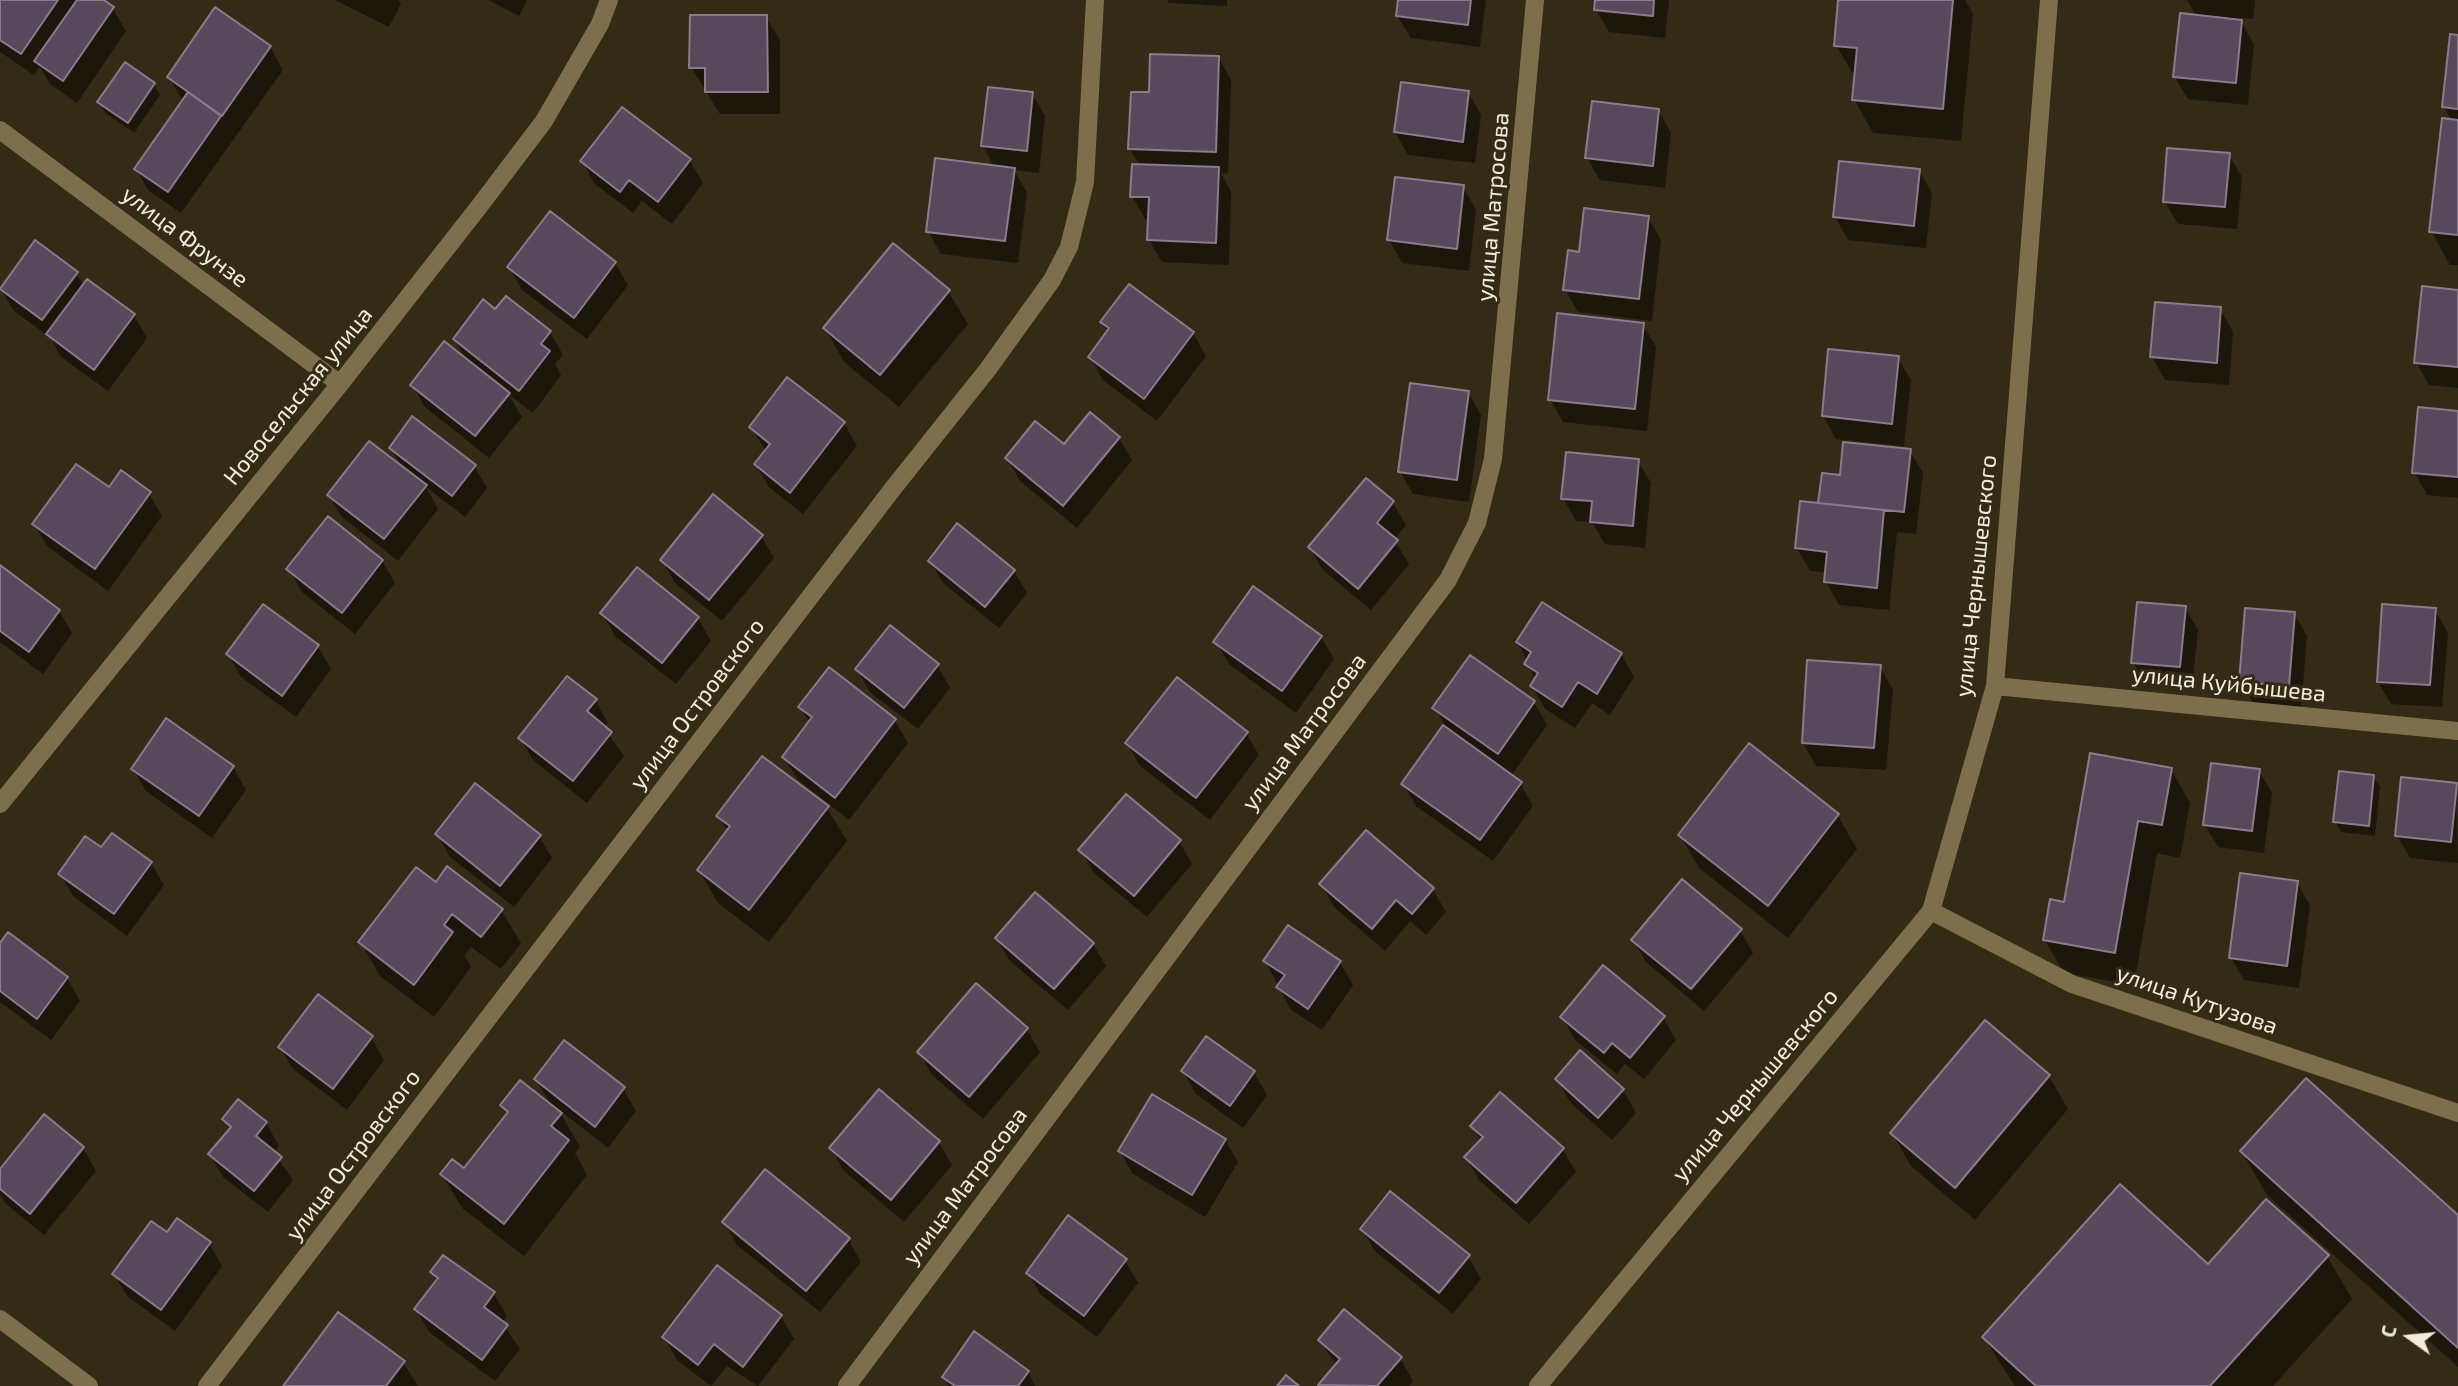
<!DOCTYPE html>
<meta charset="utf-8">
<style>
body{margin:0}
#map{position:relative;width:2458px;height:1386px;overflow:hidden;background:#332b15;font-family:"Exo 2",sans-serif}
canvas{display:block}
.north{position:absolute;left:2374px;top:1302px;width:70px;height:70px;-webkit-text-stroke:5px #332b15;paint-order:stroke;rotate:285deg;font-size:19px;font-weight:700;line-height:28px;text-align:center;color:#f1ecde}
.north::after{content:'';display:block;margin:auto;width:24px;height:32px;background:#f1ecde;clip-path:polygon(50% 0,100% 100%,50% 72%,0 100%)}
</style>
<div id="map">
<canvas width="2458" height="1386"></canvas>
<div class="north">С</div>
</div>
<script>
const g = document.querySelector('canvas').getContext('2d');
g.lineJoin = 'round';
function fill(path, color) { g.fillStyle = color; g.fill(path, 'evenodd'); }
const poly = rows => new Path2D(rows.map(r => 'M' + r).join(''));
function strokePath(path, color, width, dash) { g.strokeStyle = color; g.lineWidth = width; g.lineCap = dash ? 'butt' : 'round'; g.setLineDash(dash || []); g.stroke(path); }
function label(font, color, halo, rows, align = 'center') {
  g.font = font + ' "Exo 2",sans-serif'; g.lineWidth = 6; g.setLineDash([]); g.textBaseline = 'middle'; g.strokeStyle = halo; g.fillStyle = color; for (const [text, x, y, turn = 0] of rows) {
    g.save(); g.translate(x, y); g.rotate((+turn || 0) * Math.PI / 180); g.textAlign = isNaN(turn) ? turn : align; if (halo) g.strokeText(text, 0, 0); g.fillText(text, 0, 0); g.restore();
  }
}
const shadow = poly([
 [0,0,101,0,113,9,126,31,77,103,50,84,40,67,34,75,0,52],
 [335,0,398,0,401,4,389,27],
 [488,0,527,0,519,16],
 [1167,0,1227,0,1227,6,1169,3],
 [1399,0,1486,0,1480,47,1411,38,1397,16],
 [1597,0,1669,0,1665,38,1609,32,1596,10],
 [1840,0,1965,0,1973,14,1961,141,1873,133,1854,99,1856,79,1836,45],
 [2187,0,2255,0,2253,19,2239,18,2254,44,2248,105,2188,99,2174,76,2197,17],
 [766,17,780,40,780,114,720,114,691,67],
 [2458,37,2458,265,2450,265,2431,231,2452,121,2444,107],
 [270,47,283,70,181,213,149,191,136,169,183,101,169,77],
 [1218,57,1231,80,1228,174,1221,173,1231,192,1229,265,1162,262,1149,240,1150,219,1145,219,1132,196,1140,166,1130,149,1151,94],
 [154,84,160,95,134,133,105,113,99,102],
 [1468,92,1481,115,1475,163,1408,155,1395,132],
 [1032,93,1045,116,1039,173,1014,170,1027,193,1018,263,941,254,928,231,995,168,983,146],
 [1658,110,1671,133,1665,188,1600,180,1587,158],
 [2229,155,2242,177,2237,229,2178,224,2165,202],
 [582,161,690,161,703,183,672,224,642,201,633,213,595,184],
 [1919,171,1932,193,1926,248,1848,240,1835,217],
 [1463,187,1476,210,1469,271,1402,263,1389,240],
 [1648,217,1661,240,1652,321,1578,312,1565,289,1580,254],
 [615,263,628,285,587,339,522,290,509,267],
 [76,273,84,286,134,315,147,338,108,391,61,357,51,338,14,311,1,289],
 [948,291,968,324,899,407,844,362,825,328],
 [2458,292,2458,388,2429,385,2416,362],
 [2220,309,2233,332,2229,385,2165,380,2152,357],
 [496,312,550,332,563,355,555,364,561,375,533,413,508,394,522,417,489,458,425,407,412,385,467,361,455,340],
 [1102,323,1193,333,1206,356,1157,421,1103,380,1090,357,1108,332],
 [1643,325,1656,347,1647,431,1563,422,1550,399],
 [1898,358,1911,380,1904,446,1836,439,1823,416],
 [1468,392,1481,415,1469,502,1413,494,1400,471],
 [2458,413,2458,498,2427,495,2414,472],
 [844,423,857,446,803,514,769,487,756,465,766,451,751,427],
 [1119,438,1132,460,1077,528,1020,481,1007,458],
 [391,448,474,466,487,488,465,517,426,487,438,509,398,561,342,517,329,495,403,469],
 [1910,451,1923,473,1916,534,1897,532,1889,610,1839,605,1826,582,1827,572,1810,571,1797,548,1819,505,1842,477],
 [1638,461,1651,483,1645,548,1605,544,1592,522,1576,521,1563,498],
 [1366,480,1393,503,1406,525,1394,540,1409,564,1371,610,1323,570,1310,548],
 [109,490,149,494,162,516,108,591,47,546,34,524],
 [761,536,774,558,722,621,675,583,662,560],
 [382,561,395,583,355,634,302,592,289,569],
 [930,561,1014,571,1027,593,999,628,943,583],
 [0,568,59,611,72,633,43,674,0,642],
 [2185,608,2198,630,2192,689,2146,685,2133,662],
 [2435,610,2448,633,2442,707,2391,704,2378,682],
 [602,613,698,618,711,641,676,684,615,636],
 [2294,613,2307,636,2301,708,2254,704,2241,682],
 [1321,637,1334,659,1296,713,1229,664,1216,642],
 [1518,642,1621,654,1634,677,1610,715,1592,703,1575,728,1545,709,1532,686,1536,681],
 [318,647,331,669,296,717,241,677,228,655],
 [937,665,950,688,918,729,870,692,857,669],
 [1880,667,1893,690,1886,770,1816,766,1803,743],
 [829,669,895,721,908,743,849,820,797,779,784,757,810,723,800,707],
 [595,700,608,723,604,728,624,756,587,803,533,760,520,738],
 [1534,702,1547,725,1511,776,1520,783,1533,806,1493,861,1416,806,1403,784,1445,726,1435,708],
 [1246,733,1259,755,1210,820,1140,766,1127,743],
 [1749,746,1838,816,1857,849,1788,938,1699,868,1680,835],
 [233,767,246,790,212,838,146,791,133,769],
 [2171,769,2190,803,2180,858,2157,853,2134,985,2064,973,2045,940,2066,904],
 [2259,771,2272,793,2264,853,2218,847,2205,825],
 [2373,776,2380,787,2375,836,2341,832,2335,821],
 [2456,785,2458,863,2410,858,2397,835],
 [827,808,847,841,769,942,718,903,699,870,728,832,719,816],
 [1366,832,1433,890,1446,912,1426,935,1410,921,1385,951,1334,907,1321,884],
 [437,834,539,836,552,858,514,907,450,857],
 [1179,841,1192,864,1147,917,1094,873,1081,850],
 [102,850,151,863,164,885,127,936,73,896,60,874],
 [2297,883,2310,905,2299,988,2244,980,2231,958],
 [436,884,501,910,521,943,501,969,471,947,465,955,471,967,434,1017,380,976,361,943],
 [1289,927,1340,962,1353,985,1322,1030,1291,1010,1265,961],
 [1740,930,1753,953,1704,1011,1646,962,1633,940],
 [997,939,1093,944,1106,966,1068,1010,1010,961],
 [0,946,67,978,80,1001,51,1040,0,1002],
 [976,985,1027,1030,1040,1052,983,1119,932,1075,919,1052],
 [1562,1017,1663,1017,1676,1040,1644,1079,1625,1064,1617,1074,1575,1040],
 [1986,1022,2049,1076,2068,1109,1975,1220,1911,1166,1892,1133],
 [371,1037,384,1060,347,1110,293,1069,280,1047],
 [1206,1038,1254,1073,1267,1095,1243,1128,1196,1094,1183,1071],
 [536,1079,623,1089,636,1111,608,1148,558,1109,580,1147,575,1153,587,1175,524,1256,462,1208,442,1174,464,1171,508,1115,502,1106,552,1107],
 [1557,1079,1623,1090,1636,1113,1612,1140,1570,1102],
 [1501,1094,1563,1150,1576,1172,1529,1224,1479,1180,1466,1157,1481,1141,1472,1126],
 [238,1101,266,1123,279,1146,274,1153,293,1180,268,1212,223,1177,210,1154,230,1130,224,1120],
 [1225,1140,1238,1162,1205,1217,1133,1174,1120,1151],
 [939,1142,952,1165,904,1222,844,1171,831,1148],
 [83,1148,96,1171,44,1235,5,1203,0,1194,0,1172],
 [2242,1152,2458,1217,2458,1367,2267,1195],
 [724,1222,848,1239,861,1262,820,1312,737,1245],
 [1362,1229,1468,1256,1481,1279,1453,1314,1375,1251],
 [167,1235,209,1243,222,1266,175,1331,127,1296,114,1274],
 [2327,1256,2352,1299,2273,1386,2015,1386,1984,1338,2209,1266],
 [1125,1260,1138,1283,1097,1337,1041,1295,1028,1273],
 [717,1268,781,1316,794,1339,758,1386,727,1366,711,1386,677,1360,664,1337],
 [432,1273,494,1294,507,1316,502,1323,520,1349,495,1381,429,1332,416,1309,437,1282],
 [1320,1341,1400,1358,1413,1381,1409,1386,1320,1386,1337,1366],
 [403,1362,418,1386,286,1386],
 [1028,1372,1035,1386,949,1386,944,1377]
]);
const building = poly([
 [0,0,58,0,21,54,0,40,0,0],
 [77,0,104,0,114,7,63,81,34,61,77,0],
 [1398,0,1471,0,1468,25,1396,16,1398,0],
 [1595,0,1654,0,1653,16,1594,10,1595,0],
 [1838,0,1953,0,1943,109,1852,100,1857,48,1834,46,1838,0],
 [215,7,271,46,222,116,167,77,215,7],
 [2180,13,2242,20,2236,83,2173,77,2180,13],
 [690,15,767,15,768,92,705,92,705,68,689,68,690,15],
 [2450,34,2458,35,2458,109,2442,107,2450,34],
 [1150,54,1219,56,1216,152,1128,149,1131,92,1149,92,1150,54],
 [125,62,155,83,128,123,97,102,125,62],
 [1401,82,1469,91,1463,142,1394,132,1401,82],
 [988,87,1033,92,1027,151,981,146,988,87],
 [188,92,221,116,168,192,134,169,188,92],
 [1592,101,1659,109,1653,166,1585,158,1592,101],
 [622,107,691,159,658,202,629,180,620,192,580,161,622,107],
 [2442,118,2458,120,2458,235,2429,232,2442,118],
 [2167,148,2230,153,2225,207,2163,202,2167,148],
 [935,158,1015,168,1005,241,926,232,935,158],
 [1839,161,1920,169,1914,226,1833,217,1839,161],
 [1132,164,1219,167,1216,243,1147,240,1149,197,1130,197,1132,164],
 [1395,177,1464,185,1457,249,1387,240,1395,177],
 [1584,208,1649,216,1639,299,1563,290,1568,250,1579,252,1584,208],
 [550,211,616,262,574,318,507,267,550,211],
 [35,240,78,272,42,320,0,289,35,240],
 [893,243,950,290,880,375,823,328,893,243],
 [87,279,135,314,94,370,46,334,87,279],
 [1129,284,1194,332,1144,399,1088,357,1109,328,1100,322,1129,284],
 [2422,286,2458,290,2458,367,2414,363,2422,286],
 [506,296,551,331,541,344,550,351,519,391,453,339,483,299,495,309,506,296],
 [2155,302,2221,307,2217,363,2150,357,2155,302],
 [1557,313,1644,323,1635,409,1548,400,1557,313],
 [444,341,510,393,475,436,410,385,444,341],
 [1828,349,1899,356,1892,424,1822,416,1828,349],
 [787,377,845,422,790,493,754,464,770,444,749,427,787,377],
 [1410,383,1469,391,1457,480,1398,472,1410,383],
 [2418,407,2458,411,2458,477,2412,473,2418,407],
 [1090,412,1120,437,1063,506,1005,458,1035,421,1064,444,1090,412],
 [412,416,476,465,452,496,389,448,412,416],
 [369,441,427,485,384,539,327,495,369,441],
 [1843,442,1911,449,1904,512,1818,503,1822,473,1840,475,1843,442],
 [1566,452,1639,459,1633,526,1590,522,1592,501,1561,499,1566,452],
 [76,464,109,487,121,470,151,492,95,569,32,524,76,464],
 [1366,478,1394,501,1377,523,1398,540,1358,589,1308,547,1366,478],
 [713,494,763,535,709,600,660,560,713,494],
 [1800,501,1884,510,1877,588,1824,582,1827,552,1795,548,1800,501],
 [328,516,383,560,342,613,286,569,328,516],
 [957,523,1015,570,985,607,928,561,957,523],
 [0,565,60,610,29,652,0,631,0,565],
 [637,567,699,617,662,663,600,613,637,567],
 [1253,586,1322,636,1282,691,1213,642,1253,586],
 [1542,602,1622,653,1597,694,1578,682,1562,707,1530,686,1538,673,1524,664,1531,652,1516,642,1542,602],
 [2137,602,2186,606,2180,667,2131,663,2137,602],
 [263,604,319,645,282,696,226,654,263,604],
 [2382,604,2436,608,2430,685,2377,682,2382,604],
 [2245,608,2295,612,2289,686,2239,682,2245,608],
 [890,625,939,664,904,708,855,669,890,625],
 [1470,655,1535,701,1498,754,1432,708,1470,655],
 [1807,660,1881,665,1874,748,1802,743,1807,660],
 [829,667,896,719,835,798,782,757,812,717,798,707,829,667],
 [567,676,597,699,587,711,612,732,573,781,518,738,567,676],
 [1177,677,1248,732,1196,798,1125,743,1177,677],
 [166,718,234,766,199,816,131,769,166,718],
 [1443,725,1522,782,1480,840,1401,784,1443,725],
 [1749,743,1839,814,1768,906,1678,835,1749,743],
 [2090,753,2172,768,2162,825,2138,821,2115,953,2043,940,2050,899,2064,902,2090,753],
 [762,756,829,806,749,910,697,870,730,826,716,816,762,756],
 [2211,763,2260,769,2252,831,2203,825,2211,763],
 [2339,771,2374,775,2369,826,2333,822,2339,771],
 [2401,777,2457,783,2451,842,2395,836,2401,777],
 [475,783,541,835,500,886,435,834,475,783],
 [1126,794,1181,840,1134,896,1078,850,1126,794],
 [1366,830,1434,888,1412,914,1396,900,1372,929,1319,884,1366,830],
 [112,833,152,862,114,914,58,874,85,836,101,847,112,833],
 [447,866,503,909,481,937,452,914,444,925,453,932,414,985,358,942,416,867,436,882,447,866],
 [2240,873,2298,881,2287,966,2229,958,2240,873],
 [1682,879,1742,929,1691,989,1631,940,1682,879],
 [1035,892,1094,943,1054,989,995,938,1035,892],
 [1288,925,1341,961,1308,1009,1276,987,1285,975,1263,961,1288,925],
 [8,932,68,977,37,1019,0,991,0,943,8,932],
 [1603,965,1665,1016,1630,1058,1612,1043,1604,1053,1560,1017,1603,965],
 [976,983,1028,1028,969,1097,917,1052,976,983],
 [318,994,373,1036,333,1089,278,1047,318,994],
 [1985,1020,2050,1075,1955,1188,1890,1133,1985,1020],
 [1206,1036,1255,1071,1230,1106,1181,1071,1206,1036],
 [564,1040,625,1087,595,1127,534,1079,564,1040],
 [1580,1050,1624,1089,1598,1118,1555,1079,1580,1050],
 [2306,1078,2458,1215,2458,1348,2240,1151,2306,1078],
 [520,1080,562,1113,551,1126,569,1140,504,1224,440,1174,452,1159,464,1168,508,1112,500,1105,520,1080],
 [879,1089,940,1141,891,1200,829,1148,879,1089],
 [1500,1092,1564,1148,1516,1203,1464,1157,1483,1137,1470,1126,1500,1092],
 [1152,1094,1226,1139,1192,1195,1118,1151,1152,1094],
 [238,1099,267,1122,256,1136,282,1157,254,1191,208,1154,231,1127,222,1119,238,1099],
 [44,1114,84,1147,30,1214,0,1189,0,1169,44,1114],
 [765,1169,850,1238,806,1291,722,1222,765,1169],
 [2120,1184,2208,1264,2266,1199,2329,1255,2210,1386,2036,1386,1982,1337,2120,1184],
 [1390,1191,1470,1255,1439,1293,1360,1229,1390,1191],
 [1068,1215,1127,1259,1084,1316,1026,1273,1068,1215],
 [177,1218,211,1242,161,1310,112,1274,151,1221,167,1232,177,1218],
 [443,1255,495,1292,484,1307,508,1325,482,1360,414,1309,438,1278,430,1272,443,1255],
 [717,1265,782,1315,743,1367,714,1344,698,1365,662,1337,717,1265],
 [1344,1309,1402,1357,1377,1386,1318,1385,1340,1359,1318,1340,1344,1309],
 [338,1312,405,1361,386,1386,283,1386,338,1312],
 [974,1331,1029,1371,1018,1386,955,1386,942,1377,974,1331],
 [1286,1375,1299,1386,1277,1386,1286,1375]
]);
const minor = poly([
 [0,130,340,384],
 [1995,686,2458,731],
 [0,804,340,384,478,208,544,121,600,24,609,0],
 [1931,911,2072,984,2458,1113],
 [0,1319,89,1386],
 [207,1386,891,491,988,369,1052,280,1069,247,1085,182,1095,0],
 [847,1386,1448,580,1477,523,1493,459,1535,0],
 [1538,1386,1931,911,1995,686,2049,0]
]);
const streetNames = [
 ["улица Матросова",1493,207,-85],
 ["улица Фрунзе",185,237,37],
 ["Новосельская улица",298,396,-51],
 ["улица Чернышевского",1976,576,-84],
 ["улица Куйбышева",2229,684,6],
 ["улица Островского",697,704,-53],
 ["улица Матросова",1304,732,-53],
 ["улица Кутузова",2197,1000,19],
 ["улица Чернышевского",1755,1085,-50],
 ["улица Островского",353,1155,-53],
 ["улица Матросова",965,1186,-53]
];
fill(shadow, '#0007');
fill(building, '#58485b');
strokePath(building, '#8c7a8f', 2);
strokePath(minor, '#7d6f4b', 18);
label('23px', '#f1ecde', '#332b15', streetNames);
</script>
